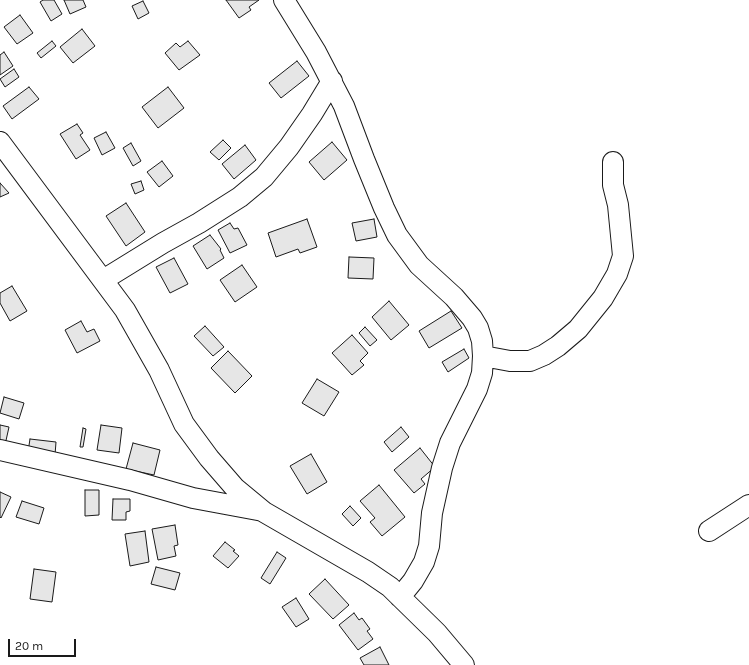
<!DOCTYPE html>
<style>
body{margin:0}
#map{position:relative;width:749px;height:665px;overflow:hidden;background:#fff;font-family:Karla,sans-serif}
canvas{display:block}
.scale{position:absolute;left:8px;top:639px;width:68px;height:18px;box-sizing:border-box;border:2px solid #1a1a1a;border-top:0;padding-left:5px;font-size:12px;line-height:14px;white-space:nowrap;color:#1a1a1a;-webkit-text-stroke:3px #fff;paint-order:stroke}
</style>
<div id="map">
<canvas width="749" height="665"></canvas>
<div class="scale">20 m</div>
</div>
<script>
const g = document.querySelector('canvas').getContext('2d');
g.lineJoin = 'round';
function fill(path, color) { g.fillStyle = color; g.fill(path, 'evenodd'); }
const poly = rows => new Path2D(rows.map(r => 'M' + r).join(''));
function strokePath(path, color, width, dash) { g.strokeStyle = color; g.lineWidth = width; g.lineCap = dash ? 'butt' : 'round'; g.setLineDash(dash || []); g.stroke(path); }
const building = poly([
 [43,0,54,0,62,14,51,21,40,2,43,0],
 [64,0,83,0,86,7,70,14,64,0],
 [226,0,259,0,249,7,251,10,239,18,226,0],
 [143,1,149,13,138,19,132,6,143,1],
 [20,15,33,33,17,44,4,27,20,15],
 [82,29,95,46,73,63,60,47,82,29],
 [52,41,56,46,41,58,37,53,52,41],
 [188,41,200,55,179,70,165,53,176,43,180,47,188,41],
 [4,52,13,66,0,75,0,55,4,52],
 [297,61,309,76,281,98,269,83,297,61],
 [14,69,19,77,5,87,0,79,14,69],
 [29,87,39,99,12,119,3,106,29,87],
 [168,87,184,108,158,128,142,107,168,87],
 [77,124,83,133,80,135,90,150,76,159,60,134,77,124],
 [106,132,115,148,102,155,94,138,106,132],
 [223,140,231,148,219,160,210,152,223,140],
 [332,142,347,160,324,180,309,162,332,142],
 [131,143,141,161,133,166,123,148,131,143],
 [245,145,256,160,234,179,222,164,245,145],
 [162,161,173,176,159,187,147,172,162,161],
 [141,181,144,190,135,194,131,184,141,181],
 [0,183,9,193,0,197,0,183],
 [126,203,145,232,126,246,106,216,126,203],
 [307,219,317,247,300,253,298,249,276,257,268,233,307,219],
 [374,219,377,237,356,241,352,223,374,219],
 [230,223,234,229,238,228,247,245,230,253,218,230,230,223],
 [210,235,221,249,220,250,224,258,207,269,193,246,210,235],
 [349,257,374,258,373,279,348,278,349,257],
 [174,258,188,284,170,293,156,267,174,258],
 [242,265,257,287,235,302,220,280,242,265],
 [12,286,27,311,10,321,0,303,0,293,12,286],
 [389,301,409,325,391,340,372,317,389,301],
 [451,311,462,328,429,348,419,331,451,311],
 [81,321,87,332,94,329,100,341,77,353,65,330,81,321],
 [205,326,224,347,213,356,194,336,205,326],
 [365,327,377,340,370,346,359,333,365,327],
 [352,335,368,353,360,361,364,365,352,375,332,353,352,335],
 [464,349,469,358,448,372,442,362,464,349],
 [228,351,252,376,235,393,211,368,228,351],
 [317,379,339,392,324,416,302,403,317,379],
 [4,397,24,403,19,419,0,413,4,397],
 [0,425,9,427,5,445,0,444,0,425],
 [101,425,122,428,119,453,97,450,101,425],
 [401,427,409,437,392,452,384,442,401,427],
 [83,428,86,429,83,447,80,447,83,428],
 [30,439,56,442,55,455,28,452,30,439],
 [133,443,160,450,154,475,126,469,133,443],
 [420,448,435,467,421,479,425,484,414,493,394,470,420,448],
 [311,454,327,482,307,494,290,466,311,454],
 [379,485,405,517,382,536,370,522,375,518,360,501,379,485],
 [85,490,99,490,99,515,85,516,85,490],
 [0,492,11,497,1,518,0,517,0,492],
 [113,499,130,499,130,511,126,512,126,520,112,520,113,499],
 [22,501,44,508,39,524,16,517,22,501],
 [350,506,361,518,353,526,342,514,350,506],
 [175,525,178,545,174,546,176,556,158,560,152,529,175,525],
 [145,531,149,562,130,566,125,534,145,531],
 [225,542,235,550,233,551,239,556,228,568,213,556,225,542],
 [277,552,286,558,270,584,261,578,277,552],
 [156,567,180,573,175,590,151,584,156,567],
 [34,569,56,572,52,602,30,599,34,569],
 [325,579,349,605,333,619,309,594,325,579],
 [296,598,309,619,296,627,282,607,296,598],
 [354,613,359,620,362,618,370,629,367,631,373,639,358,650,339,625,354,613],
 [380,647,389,665,364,665,360,658,380,647]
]);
const street = poly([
 [284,0,316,52,344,106,364,159,384,208,397,235,419,265,454,297,472,318,478,328,482,341,483,356,482,373,477,389,450,443,442,468,432,513,429,546,424,562,413,581,400,597],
 [0,142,125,310,159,370,184,424,209,458,235,488,264,512,368,572,390,587,437,633,464,665],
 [103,280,163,243,199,223,240,197,264,177,289,147,312,114,332,81],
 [483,356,510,361,530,361,544,355,558,346,578,329,603,298,617,274,623,256,618,205,613,185,613,162],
 [0,450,130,480,193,498,263,511],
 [709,531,749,505]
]);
fill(building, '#e6e6e6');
strokePath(building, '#1a1a1a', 1);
strokePath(street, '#1a1a1a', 22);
strokePath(street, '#fff', 20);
</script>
